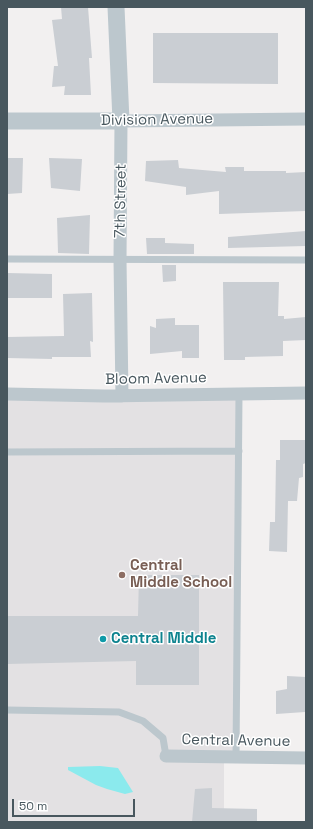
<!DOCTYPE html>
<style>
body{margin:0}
#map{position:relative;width:313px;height:829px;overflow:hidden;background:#f2f0f0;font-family:"Space Grotesk",sans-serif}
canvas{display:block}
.frame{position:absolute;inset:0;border:8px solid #48575e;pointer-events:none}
.scale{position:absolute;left:12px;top:799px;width:123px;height:18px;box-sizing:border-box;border:2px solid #48575e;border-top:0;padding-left:5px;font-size:12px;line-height:14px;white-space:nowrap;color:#48575e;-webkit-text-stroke:3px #fff;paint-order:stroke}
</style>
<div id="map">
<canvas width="313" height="829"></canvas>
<div class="frame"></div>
<div class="scale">50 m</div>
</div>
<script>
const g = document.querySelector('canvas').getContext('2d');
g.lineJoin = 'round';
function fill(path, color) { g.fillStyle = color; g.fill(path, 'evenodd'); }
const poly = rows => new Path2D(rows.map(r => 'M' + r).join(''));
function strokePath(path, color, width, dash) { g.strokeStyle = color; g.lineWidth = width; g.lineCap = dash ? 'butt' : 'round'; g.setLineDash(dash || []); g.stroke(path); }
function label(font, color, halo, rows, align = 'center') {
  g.font = font + ' "Space Grotesk",sans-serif'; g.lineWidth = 3; g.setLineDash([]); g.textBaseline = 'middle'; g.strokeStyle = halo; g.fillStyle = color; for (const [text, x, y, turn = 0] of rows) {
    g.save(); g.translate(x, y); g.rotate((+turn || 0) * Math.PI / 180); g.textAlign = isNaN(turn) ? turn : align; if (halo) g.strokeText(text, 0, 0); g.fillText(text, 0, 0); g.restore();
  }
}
const education = poly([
 [7,394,239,394,236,757,224,757,224,822,7,822]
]);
const water = poly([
 [100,766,118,768,133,792,125,794,107,789,96,785,68,770,68,767]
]);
const building = poly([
 [61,7,88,7,92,58,89,58,91,95,64,95,65,86,52,87,54,66,58,66,52,20,62,19],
 [153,33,278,33,278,84,153,83],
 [7,158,23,158,22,193,7,194],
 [49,158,82,159,80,191,51,188],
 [178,160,179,168,226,172,225,167,244,167,244,171,286,171,286,173,306,172,306,211,219,214,219,191,186,195,186,187,145,181,146,161],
 [90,215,89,254,58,253,57,218],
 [306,231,306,246,228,248,228,237],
 [146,238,165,238,165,243,194,244,194,254,147,254],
 [162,265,176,265,176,281,163,282],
 [7,273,52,274,52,298,7,298],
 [223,282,279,282,278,316,284,316,284,319,306,317,306,340,283,341,283,356,245,357,245,360,224,360],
 [92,293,93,342,90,341,91,357,52,357,52,359,7,358,7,337,64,336,63,294],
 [175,318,175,325,199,325,199,358,182,358,182,351,150,354,150,326,156,328,156,319],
 [280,440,306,440,306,463,303,464,303,477,299,478,297,501,288,501,287,552,269,551,270,522,275,522,276,460,280,460],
 [139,575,199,575,199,685,136,685,136,661,7,664,7,616,138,616],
 [287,676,306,677,305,712,276,714,276,691,287,689],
 [212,788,212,808,257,809,257,822,192,822,195,789]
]);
const service = poly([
 [7,259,306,260],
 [7,452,239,451],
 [7,710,119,712,143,721,163,738,166,756],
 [236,757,239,394]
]);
const minor = poly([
 [7,394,104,396,306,393],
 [122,396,120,260,121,121,306,119],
 [166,756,306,758]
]);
const tertiary = poly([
 [7,121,121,121,116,7]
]);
const markers = [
 [122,575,4,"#8d6e63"],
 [103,639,4,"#0f9aa8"]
];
const streetNames = [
 ["Division Avenue",157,120,-1],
 ["7th Street",121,201,-89],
 ["Bloom Avenue",156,379,-1],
 ["Central Avenue",236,741,1]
];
const educationNames = [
 ["Central",130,566],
 ["Middle School",130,583]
];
const cultureNames = [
 ["Central Middle",111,639]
];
fill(education, '#e3e1e3');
fill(water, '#8beaed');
fill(building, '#caced3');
strokePath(service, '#bcc7cd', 7);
strokePath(minor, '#bcc7cd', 13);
strokePath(tertiary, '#bcc7cd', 17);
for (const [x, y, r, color] of markers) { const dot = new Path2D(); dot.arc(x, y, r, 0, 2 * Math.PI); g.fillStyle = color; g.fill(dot); strokePath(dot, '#fff', 1.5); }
label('15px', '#48575e', '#fff', streetNames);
label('bold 15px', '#785e54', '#fff', educationNames, 'left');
label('bold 15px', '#0d838f', '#fff', cultureNames, 'left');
</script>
